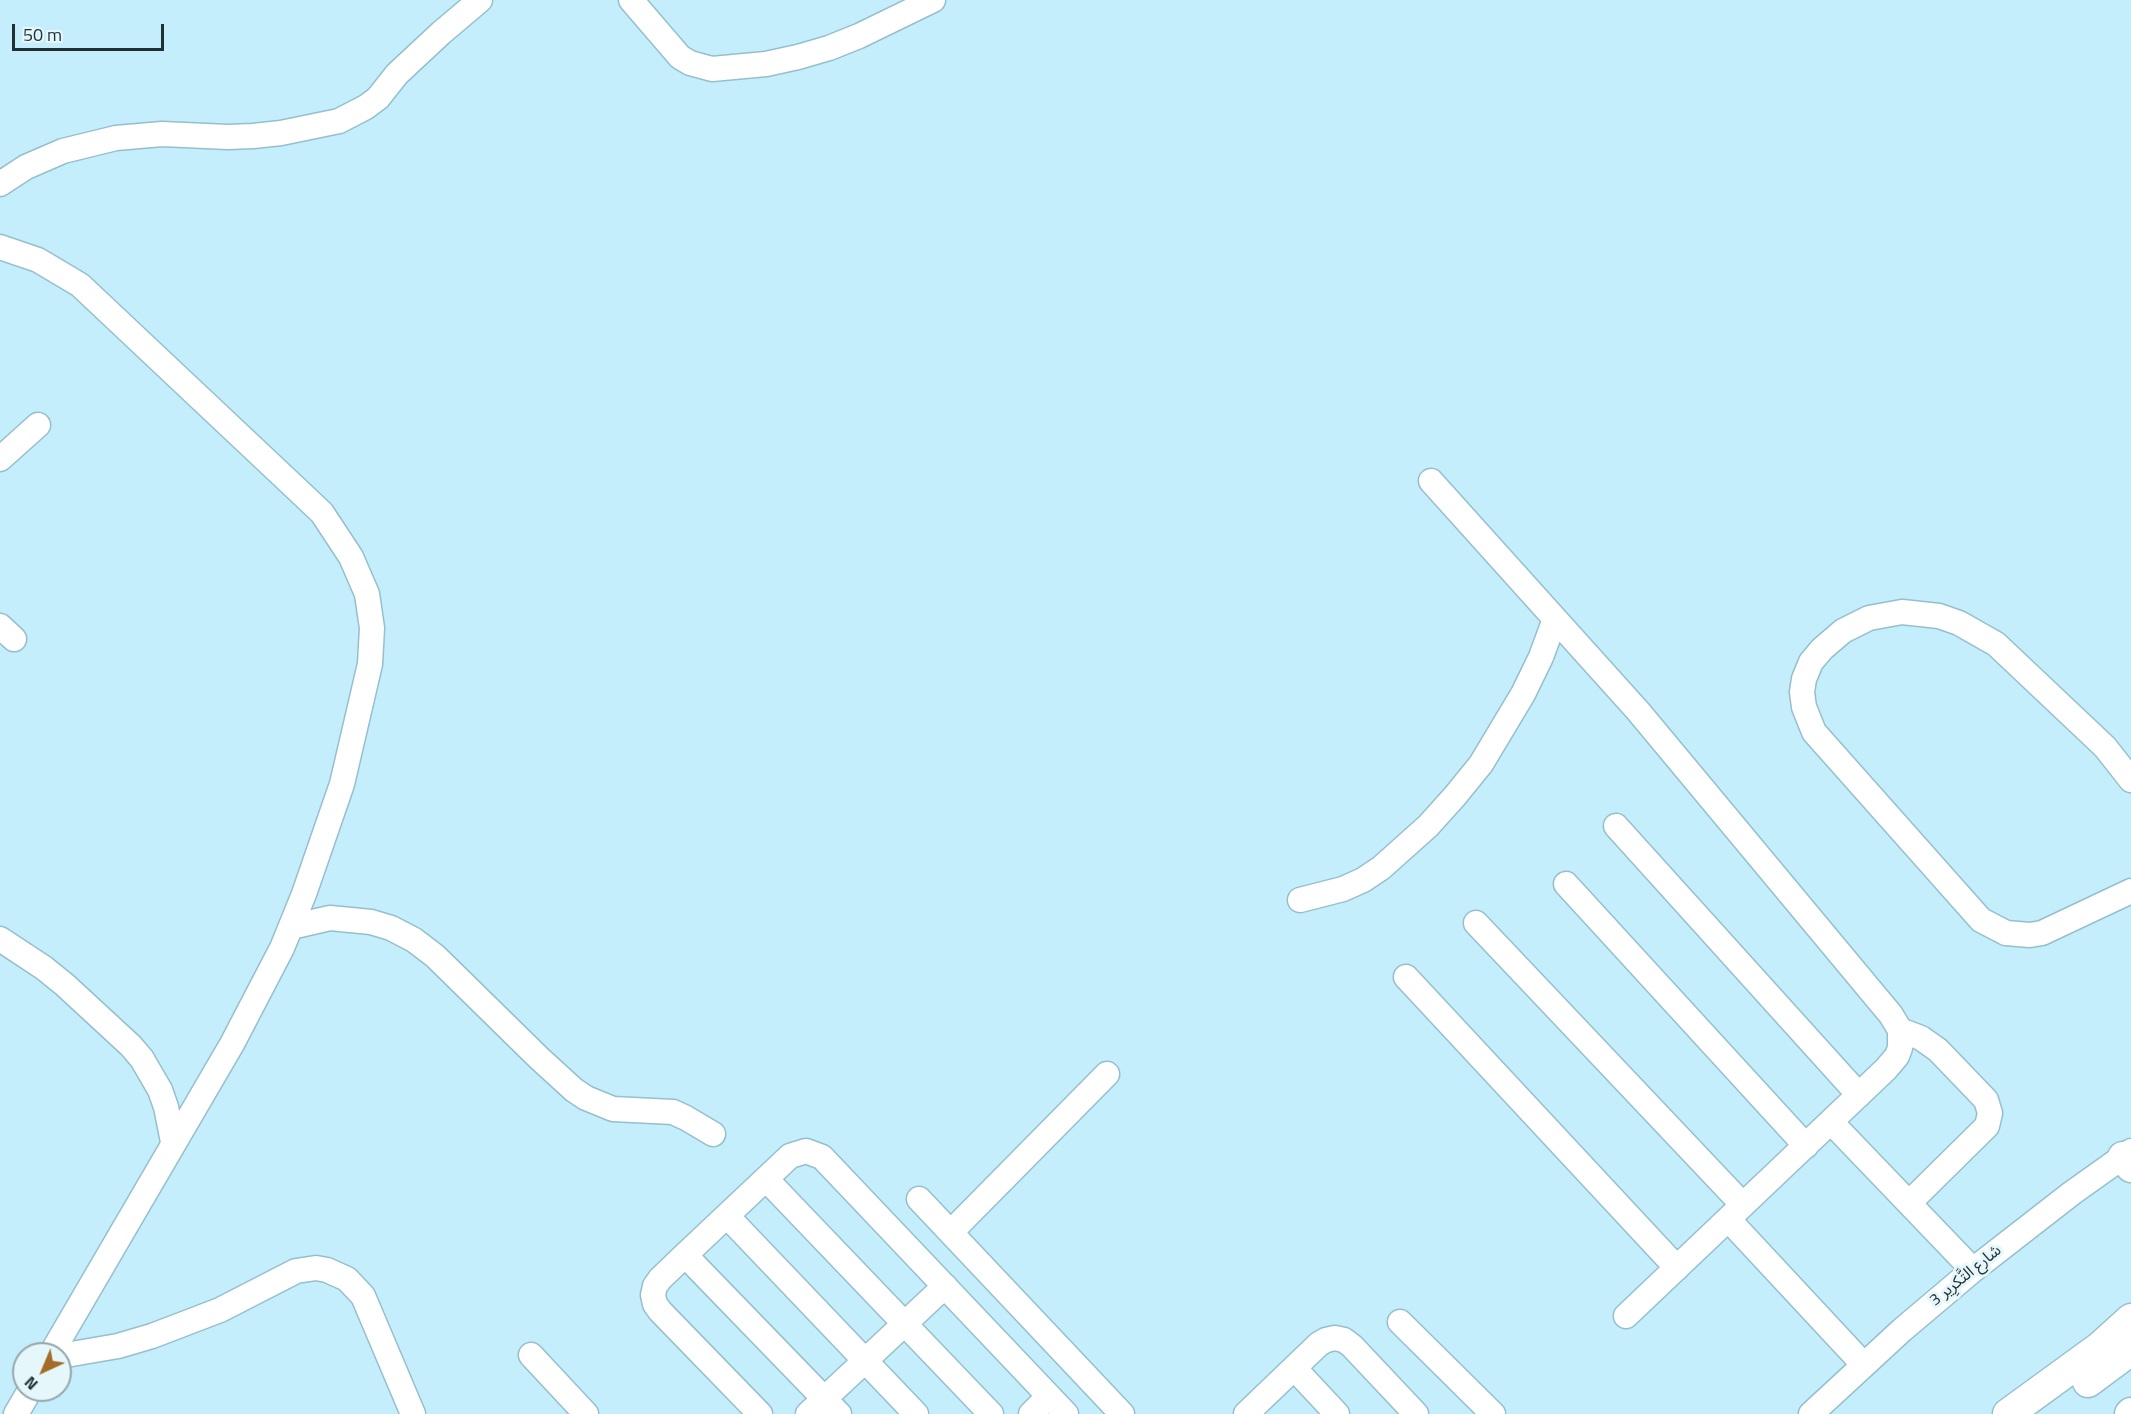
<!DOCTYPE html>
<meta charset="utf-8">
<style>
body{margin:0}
#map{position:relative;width:2131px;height:1414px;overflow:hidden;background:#c4eefc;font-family:"Titillium Web",sans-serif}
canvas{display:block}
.north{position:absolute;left:12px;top:1342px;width:60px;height:60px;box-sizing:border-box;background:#e6f7fc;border:2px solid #96a7ac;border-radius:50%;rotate:224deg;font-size:16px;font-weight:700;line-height:24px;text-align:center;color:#1f3035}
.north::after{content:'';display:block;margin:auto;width:21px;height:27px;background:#a26d26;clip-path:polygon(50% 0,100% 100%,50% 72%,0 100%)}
.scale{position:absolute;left:12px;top:24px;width:152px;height:27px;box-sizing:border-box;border:3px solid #1f3035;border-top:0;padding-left:8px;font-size:18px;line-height:21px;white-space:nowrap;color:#1f3035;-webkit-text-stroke:4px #e6f7fc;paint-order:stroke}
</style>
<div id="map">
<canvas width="2131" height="1414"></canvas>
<div class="north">N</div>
<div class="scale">50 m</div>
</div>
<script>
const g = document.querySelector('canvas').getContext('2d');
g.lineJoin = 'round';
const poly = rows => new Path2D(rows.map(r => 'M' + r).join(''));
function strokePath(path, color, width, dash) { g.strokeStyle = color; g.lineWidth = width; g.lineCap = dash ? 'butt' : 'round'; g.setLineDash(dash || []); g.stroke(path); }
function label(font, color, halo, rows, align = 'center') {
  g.font = font + ' "Titillium Web","Noto Sans Arabic",sans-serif'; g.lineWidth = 6; g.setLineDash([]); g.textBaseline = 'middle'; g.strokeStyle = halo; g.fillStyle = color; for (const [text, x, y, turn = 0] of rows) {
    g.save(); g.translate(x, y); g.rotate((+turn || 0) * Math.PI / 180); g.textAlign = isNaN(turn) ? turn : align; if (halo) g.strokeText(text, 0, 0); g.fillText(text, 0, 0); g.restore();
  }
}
const minor = poly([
 [631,0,680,57,690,63,712,69,766,64,798,57,829,48,859,36,933,0],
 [0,184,26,167,63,151,116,138,162,134,228,137,253,136,281,133,339,121,366,107,378,98,397,74,441,33,480,0],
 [0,247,38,260,80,285,303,495,322,513,351,557,367,594,372,628,370,664,342,784,304,894,282,948,232,1044,51,1354],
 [0,459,38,425],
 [1431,481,1638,711,1891,1015,1900,1030,1900,1048,1897,1056,1886,1069,1626,1316],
 [0,626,14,639],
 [2131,780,2105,747,1996,644,1959,623,1939,616,1902,612,1869,618,1843,631,1822,649,1811,662,1804,679,1802,692,1804,707,1814,732,1981,920,2006,933,2030,935,2042,933,2131,891],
 [1616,826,1859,1095],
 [1566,884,1806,1146],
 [1300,900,1343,889,1363,880,1381,868,1428,826,1455,796,1481,764,1523,694,1541,657,1555,619],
 [1476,923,1743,1205],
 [291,927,330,918,371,922,391,928,414,940,435,956,539,1058,574,1090,586,1098,613,1109,673,1112,686,1118,713,1134],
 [0,939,44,968,65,985,131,1046,142,1059,160,1090,166,1107,173,1142],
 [1406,977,1677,1268],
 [1900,1030,1921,1038,1938,1050,1986,1100,1990,1113,1987,1126,1909,1203],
 [1831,1122,1973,1270],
 [766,1179,991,1414],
 [919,1199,1122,1414],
 [727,1216,916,1414],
 [1728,1219,1863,1364],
 [951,1232,1107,1074],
 [685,1255,839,1414],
 [1400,1322,1493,1414],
 [531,1355,586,1414],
 [60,1356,118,1346,152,1336,220,1310,296,1271,316,1268,327,1270,347,1279,363,1296,413,1414],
 [1294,1368,1337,1414],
 [16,1414,30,1390],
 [760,1414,660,1311,655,1304,653,1295,655,1286,660,1279,685,1255,790,1156,806,1151,822,1157,1066,1414],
 [808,1414,945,1286],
 [1031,1414,1049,1396],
 [1246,1414,1319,1344,1326,1340,1335,1338,1344,1340,1352,1346,1416,1414],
 [1811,1414,1902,1330,1973,1270,2072,1193,2131,1151]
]);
const major = poly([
 [2123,1157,2131,1167],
 [2088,1382,2131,1350],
 [2008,1414,2100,1347,2131,1319],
 [2130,1414,2131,1413]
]);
const streetNames = [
 ["شارع التَّكرِير 3",1966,1276,-39]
];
strokePath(minor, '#96bfcd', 27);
strokePath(major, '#96bfcd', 33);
strokePath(minor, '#fff', 24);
strokePath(major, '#fff', 30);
label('16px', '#1f3035', '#e6f7fc', streetNames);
</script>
